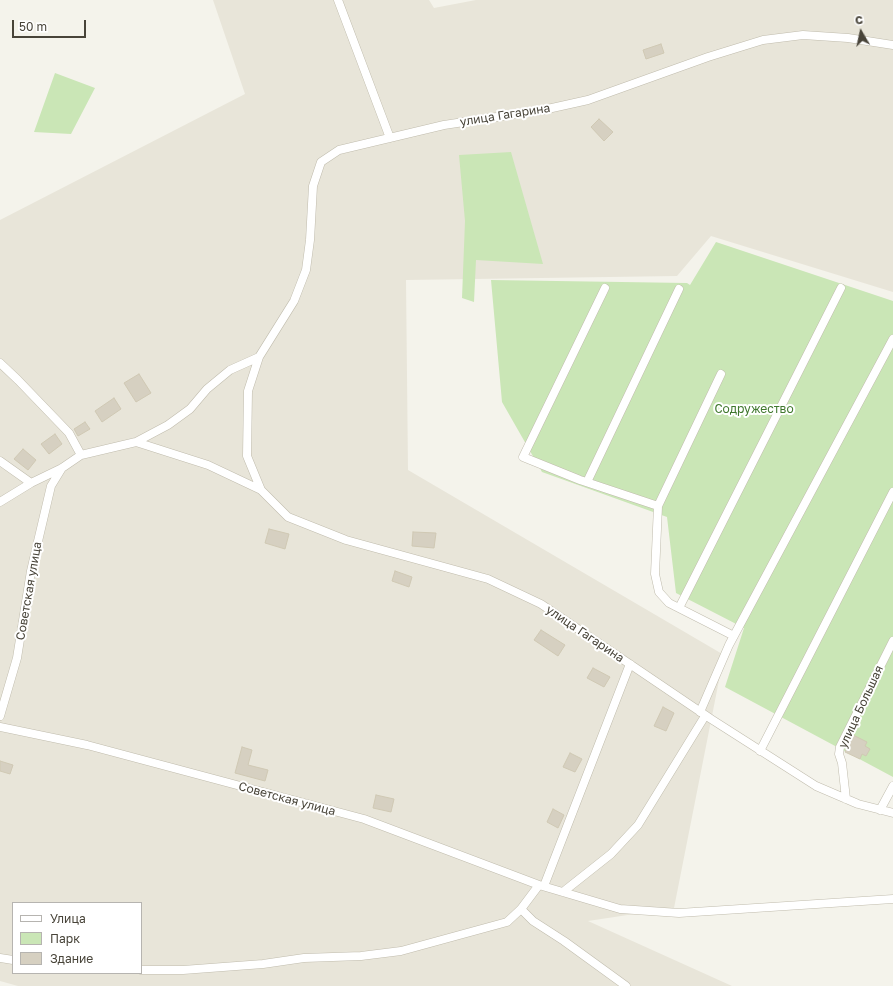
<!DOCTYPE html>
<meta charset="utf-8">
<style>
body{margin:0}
#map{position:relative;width:893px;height:986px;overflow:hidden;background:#f4f3eb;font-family:"Golos Text",sans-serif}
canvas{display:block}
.legend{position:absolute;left:12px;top:902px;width:130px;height:72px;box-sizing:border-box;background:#fff;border:1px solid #b6b4b0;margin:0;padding:5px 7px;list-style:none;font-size:12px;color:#484439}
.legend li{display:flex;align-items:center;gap:8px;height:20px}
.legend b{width:20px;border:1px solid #b6b4b0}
.north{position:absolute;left:841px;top:12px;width:40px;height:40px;-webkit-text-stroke:3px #fff;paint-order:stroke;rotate:351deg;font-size:11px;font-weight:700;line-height:16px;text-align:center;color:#484439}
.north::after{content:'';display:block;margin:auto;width:14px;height:18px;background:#484439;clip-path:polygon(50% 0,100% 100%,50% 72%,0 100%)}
.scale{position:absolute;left:12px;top:20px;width:74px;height:18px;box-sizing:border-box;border:2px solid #484439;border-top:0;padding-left:5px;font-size:12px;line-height:14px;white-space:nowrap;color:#484439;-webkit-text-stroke:3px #fff;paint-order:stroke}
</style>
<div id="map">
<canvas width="893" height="986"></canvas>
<ul class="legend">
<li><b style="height:5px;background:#fff"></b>Улица</li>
<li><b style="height:11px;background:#cae6b6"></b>Парк</li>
<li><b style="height:11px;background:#d6d0c1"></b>Здание</li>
</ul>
<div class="north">С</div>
<div class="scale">50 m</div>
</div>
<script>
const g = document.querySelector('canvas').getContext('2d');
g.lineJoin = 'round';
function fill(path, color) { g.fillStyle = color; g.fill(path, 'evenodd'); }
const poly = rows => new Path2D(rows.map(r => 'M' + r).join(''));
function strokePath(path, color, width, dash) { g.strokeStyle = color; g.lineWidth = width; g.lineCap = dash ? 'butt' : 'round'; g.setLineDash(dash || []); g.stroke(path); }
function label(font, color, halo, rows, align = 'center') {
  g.font = font + ' "Golos Text",sans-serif'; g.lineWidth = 4; g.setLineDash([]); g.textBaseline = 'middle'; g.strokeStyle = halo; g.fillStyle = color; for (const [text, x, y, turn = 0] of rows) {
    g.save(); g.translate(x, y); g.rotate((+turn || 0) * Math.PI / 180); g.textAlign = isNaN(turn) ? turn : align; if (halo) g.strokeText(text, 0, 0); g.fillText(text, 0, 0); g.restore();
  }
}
const residential = poly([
 [213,0,429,0,434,8,476,0,893,0,893,292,711,236,677,276,406,280,408,470,724,655,674,908,588,921,732,986,18,986,0,981,0,220,245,94],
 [13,903,141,903,141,973,13,973]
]);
const green = poly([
 [55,73,95,88,71,134,34,132],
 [511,152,543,264,476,260,474,302,462,298,465,221,459,155],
 [716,242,893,301,893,777,725,687,744,628,676,593,667,517,542,472,502,402,491,280,687,283,690,285]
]);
const building = poly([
 [661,44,664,53,646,59,643,50,661,44],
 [599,119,613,132,604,141,591,127,599,119],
 [139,374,151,393,136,402,124,383,139,374],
 [114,398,121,409,102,422,95,411,114,398],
 [85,422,90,429,78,436,74,429,85,422],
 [55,434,62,444,49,454,41,444,55,434],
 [23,449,36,460,28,470,14,459,23,449],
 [269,529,289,534,285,549,265,543,269,529],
 [413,532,436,533,434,548,412,546,413,532],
 [395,571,412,577,409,587,392,581,395,571],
 [541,630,565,645,558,656,534,640,541,630],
 [593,668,610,677,604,687,587,678,593,668],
 [663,707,674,713,666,731,654,726,663,707],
 [853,735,867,742,865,746,870,749,866,756,862,754,860,759,845,752,853,735],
 [242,747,252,750,248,765,268,770,265,781,235,773,242,747],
 [570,753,582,759,575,772,563,767,570,753],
 [0,761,13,765,10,774,0,771,0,761],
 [376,795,394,799,391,812,373,808,376,795],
 [553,809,564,815,558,828,547,822,553,809]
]);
const minor = poly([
 [338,0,390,138],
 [893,45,848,38,803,35,763,40,708,57,588,100,543,110,444,125,339,150,321,162,313,186,310,240,306,270,294,301,259,357,248,391,247,456,261,490,288,517,346,540,488,579,541,604,711,719,816,786,858,804,893,813],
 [605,288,523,457,580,480,658,506,655,574,659,592,669,603,734,636],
 [0,363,18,380,69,433,81,455],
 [136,442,168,425,190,409,207,389,230,370,259,357],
 [0,461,31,483],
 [587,482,679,289],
 [0,502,31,483,62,468,81,455,136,442,208,465,261,490],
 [658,506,721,374],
 [679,608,841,288],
 [700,712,729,645,893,339],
 [0,716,17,658,31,571,51,486,62,468],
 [0,727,87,745,364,819,539,885,521,909,507,922,401,951,361,956,304,958,263,964,183,970,141,970],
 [760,751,893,492],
 [846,799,842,763,839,754,840,747,893,641],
 [880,810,893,786],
 [539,885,620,909,679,913,893,899],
 [544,886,630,664],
 [563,892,611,854,638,825,705,716],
 [521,909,533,921,564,941,626,986],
 [0,958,13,960]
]);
const streetNames = [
 ["улица Гагарина",505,115,-9],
 ["Советская улица",29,591,-80],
 ["улица Гагарина",585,634,34],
 ["улица Большая",861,707,-65],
 ["Советская улица",287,799,15]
];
const parkNames = [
 ["Содружество",754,409]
];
fill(residential, '#e8e5d9');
fill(green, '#cae6b6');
fill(building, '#d6d0c1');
strokePath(building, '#d0c9b4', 1);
strokePath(minor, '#c0bcad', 9);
strokePath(minor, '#fff', 8);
label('12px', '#484439', '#fff', streetNames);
label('12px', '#40782e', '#fff', parkNames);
</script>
